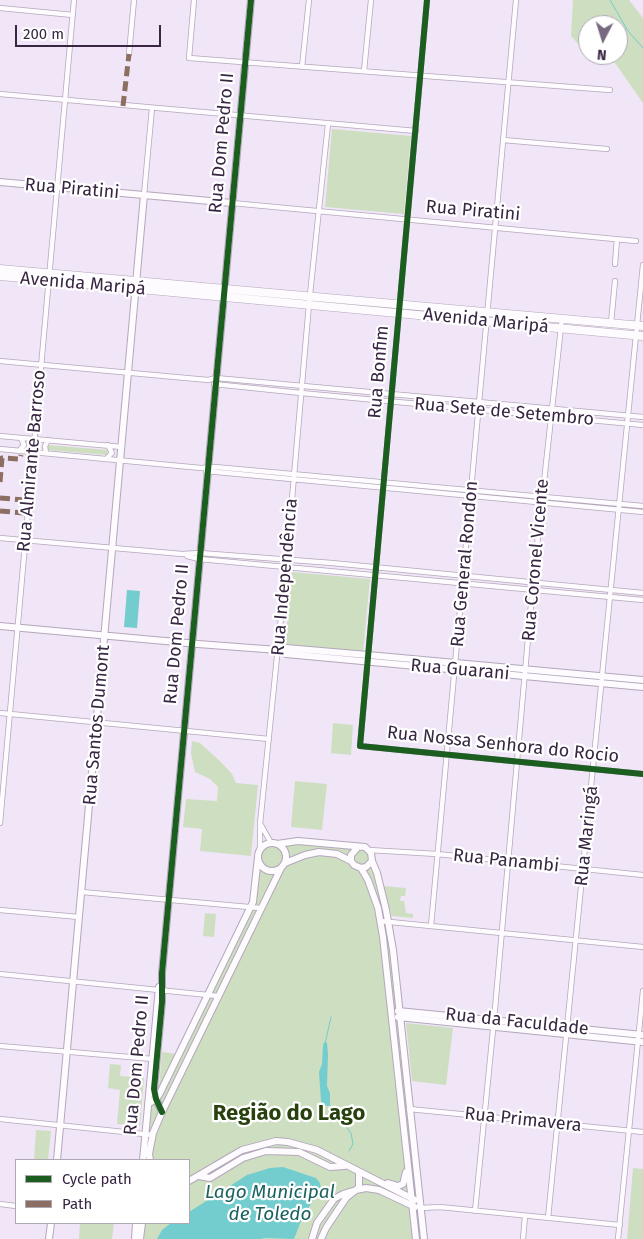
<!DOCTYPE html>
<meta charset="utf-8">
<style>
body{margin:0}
#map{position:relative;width:643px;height:1239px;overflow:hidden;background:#f0e6f7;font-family:"Fira Sans",sans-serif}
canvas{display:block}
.legend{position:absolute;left:15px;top:1159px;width:175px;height:65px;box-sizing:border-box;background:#fff;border:1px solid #afa8b3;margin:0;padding:6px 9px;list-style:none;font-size:15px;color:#382642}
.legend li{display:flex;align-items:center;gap:10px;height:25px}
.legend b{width:25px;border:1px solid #afa8b3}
.north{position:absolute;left:578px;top:15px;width:50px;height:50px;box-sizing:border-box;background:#fff;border:1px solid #afa8b3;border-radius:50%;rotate:185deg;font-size:14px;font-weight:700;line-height:20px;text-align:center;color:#382642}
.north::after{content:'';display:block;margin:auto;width:18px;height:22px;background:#786981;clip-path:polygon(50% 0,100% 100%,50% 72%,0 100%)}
.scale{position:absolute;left:15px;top:25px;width:146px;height:22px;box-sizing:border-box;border:2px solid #382642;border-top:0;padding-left:6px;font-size:15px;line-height:18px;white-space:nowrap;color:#382642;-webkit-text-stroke:4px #fff;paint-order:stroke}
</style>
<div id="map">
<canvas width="643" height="1239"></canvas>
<ul class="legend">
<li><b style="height:6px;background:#1b5e20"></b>Cycle path</li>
<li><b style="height:6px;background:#8d6e63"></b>Path</li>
</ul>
<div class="north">N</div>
<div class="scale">200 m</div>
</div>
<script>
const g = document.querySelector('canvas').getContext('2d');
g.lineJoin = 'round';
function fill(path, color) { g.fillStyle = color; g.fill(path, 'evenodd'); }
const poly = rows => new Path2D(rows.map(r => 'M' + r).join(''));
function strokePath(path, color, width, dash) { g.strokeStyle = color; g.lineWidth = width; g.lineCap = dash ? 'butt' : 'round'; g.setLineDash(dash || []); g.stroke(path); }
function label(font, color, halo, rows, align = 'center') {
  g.font = font + ' "Fira Sans",sans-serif'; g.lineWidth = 4.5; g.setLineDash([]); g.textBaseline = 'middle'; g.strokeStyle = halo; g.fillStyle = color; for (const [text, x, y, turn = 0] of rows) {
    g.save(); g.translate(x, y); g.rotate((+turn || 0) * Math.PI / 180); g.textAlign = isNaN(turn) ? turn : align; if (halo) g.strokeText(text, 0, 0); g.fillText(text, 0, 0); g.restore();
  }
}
const green = poly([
 [573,0,629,0,643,18,643,103,615,63,603,55,618,55,618,25,588,25,588,48,580,46,571,36],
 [332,129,411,136,404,214,325,207],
 [48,445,108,450,107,455,48,450],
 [292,572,370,579,363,652,285,645],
 [333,723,353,725,351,755,331,753],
 [192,741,200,743,221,762,232,774,236,783,258,785,251,856,200,851,202,829,183,827,186,799,217,801,218,787,210,779,195,772,191,753],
 [295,781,327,784,322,830,291,827],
 [280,843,365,847,373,867,383,915,384,928,387,929,391,964,405,1037,424,1239,143,1239,143,1223,189,1223,189,1160,147,1160,149,1107,159,1088,162,1052,177,1054,255,904,260,853,269,846,275,846],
 [383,886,406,888,405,896,401,896,400,901,404,901,406,913,413,914,413,918,392,916],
 [205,913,216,914,214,937,203,936],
 [406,1023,453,1028,446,1085,412,1081],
 [110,1064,121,1065,120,1076,144,1078,140,1126,117,1124,120,1090,108,1088],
 [36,1130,51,1131,48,1160,34,1160],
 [633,1168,643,1169,643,1239,627,1239],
 [80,1223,114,1223,112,1239,79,1239]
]);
const water = poly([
 [127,590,140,591,137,628,124,627],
 [324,1042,327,1043,328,1054,327,1086,330,1093,330,1105,328,1106,324,1105,321,1101,319,1072,322,1064,323,1046],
 [283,1167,316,1178,320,1183,321,1189,303,1216,294,1239,265,1238,261,1239,157,1239,162,1230,171,1223,189,1223,189,1212,247,1175,270,1168]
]);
const stream = poly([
 [610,0,628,31,643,48],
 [325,1044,331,1017],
 [329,1104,351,1133,353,1144,349,1151]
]);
const street = poly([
 [194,0,189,58,610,90],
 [427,0,360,746,643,774],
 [0,8,73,15],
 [129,54,134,0],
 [302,67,309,0],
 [364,71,371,0],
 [0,94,416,131],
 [503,140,607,149],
 [144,195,152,108],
 [232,203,636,241],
 [615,264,617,239],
 [611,323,615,281],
 [0,361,208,380,216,378,643,417],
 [214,384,301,393,643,425],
 [0,436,122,447],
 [0,449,201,468,215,467,643,506],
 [19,451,24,445,21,438],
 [46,453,45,446,48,440],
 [106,459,112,453,108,445],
 [206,471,643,512],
 [0,538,182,554,200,553,332,563,643,593],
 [187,556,199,559,643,600],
 [0,713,269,739],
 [0,823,74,0],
 [261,825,271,843],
 [260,850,260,824,286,568,309,304,328,124],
 [369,850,437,854,643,875],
 [82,892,260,908],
 [0,910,79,917],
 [380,921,643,947],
 [431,926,516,0],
 [0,974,218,996],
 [0,1046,153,1059],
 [409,1109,643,1132],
 [0,1119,153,1135],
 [0,1204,16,1206],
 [421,1208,440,1207,620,1225],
 [475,1211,494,1020,533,582,562,318],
 [548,1218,643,265],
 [523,1239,525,1216],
 [618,1239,643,991]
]);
const secondary = poly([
 [0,182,232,203],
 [0,626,198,644,278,650,286,648,368,655,643,680],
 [278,650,286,654,643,687],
 '258 857a14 14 0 1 1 28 0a14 14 0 1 1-28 0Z',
 [277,844,298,841,365,847,371,853,372,861,366,867,361,868],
 [358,847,351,855,351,861,354,865,361,868,368,880,378,908,383,937,416,1239],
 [372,861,377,873,386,910,393,950,424,1239],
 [285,863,305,855,319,852,337,854,351,861],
 [398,1011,643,1035],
 [398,1017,643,1042],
 [148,1104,156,1099,160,1093,253,902,258,857],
 [162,1112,156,1099,154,1089,162,1002,162,973,251,0],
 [57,1160,144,195],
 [143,1160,159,987],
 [150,1160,149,1154,153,1133,162,1112,281,868],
 [199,1176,210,1178,243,1158,266,1151,299,1152,330,1167,344,1166],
 [189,1181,242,1150,276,1141,288,1142,317,1150,415,1200],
 [388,1183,398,1186,403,1184,406,1172],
 [49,1239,51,1223],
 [135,1239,136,1223],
 [140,1239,142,1223],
 [312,1239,317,1223,334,1199,343,1194,356,1190,359,1187,359,1172],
 [321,1239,326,1228,346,1198,356,1190,366,1188,379,1190,415,1207]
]);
const primary = poly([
 [0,269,643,326],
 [0,276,643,336]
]);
const quiet = poly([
 [123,106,129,54],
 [0,482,2,458,20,459,21,455],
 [0,498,25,500],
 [0,511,24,513]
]);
const cycleway = poly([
 [427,0,360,746,643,774],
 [162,1112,156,1099,154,1089,162,1002,162,973,251,0]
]);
const streetNames = [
 ["Rua Dom Pedro II",222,143,-85],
 ["Rua Piratini",72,189,5],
 ["Rua Piratini",473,211,5],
 ["Avenida Maripá",83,284,5],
 ["Avenida Maripá",486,321,6],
 ["Rua Bonfim",379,372,-85],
 ["Rua Sete de Setembro",504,412,5],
 ["Rua Almirante Barroso",32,461,-85],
 ["Rua Coronel Vicente",536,560,-85],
 ["Rua General Rondon",465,564,-85],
 ["Rua Independência",285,577,-85],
 ["Rua Dom Pedro II",177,634,-85],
 ["Rua Guarani",460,670,5],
 ["Rua Santos Dumont",97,725,-85],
 ["Rua Nossa Senhora do Rocio",503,745,6],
 ["Rua Maringá",587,836,-84],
 ["Rua Panambi",506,861,6],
 ["Rua da Faculdade",517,1022,6],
 ["Rua Dom Pedro II",137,1065,-85],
 ["Rua Primavera",523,1120,6]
];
const waterNames = [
 ["Lago Municipal",270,1193],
 ["de Toledo",270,1215]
];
const districtNames = [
 ["Região do Lago",289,1114]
];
fill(green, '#cedfc1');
fill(water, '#73ccce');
strokePath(stream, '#73ccce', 1);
strokePath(street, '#b4a7bb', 6);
strokePath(secondary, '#b4a7bb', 8);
strokePath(primary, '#b4a7bb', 9);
strokePath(street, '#fdfbfe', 4.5);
strokePath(secondary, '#fdfbfe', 6);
strokePath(primary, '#fdfbfe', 8);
strokePath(quiet, '#8d6e63', 5, [10, 5]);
strokePath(cycleway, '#1b5e20', 6);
label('18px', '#382642', '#fff', streetNames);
label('italic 19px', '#1b625f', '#fff', waterNames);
label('bold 22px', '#28410f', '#fff', districtNames);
</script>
